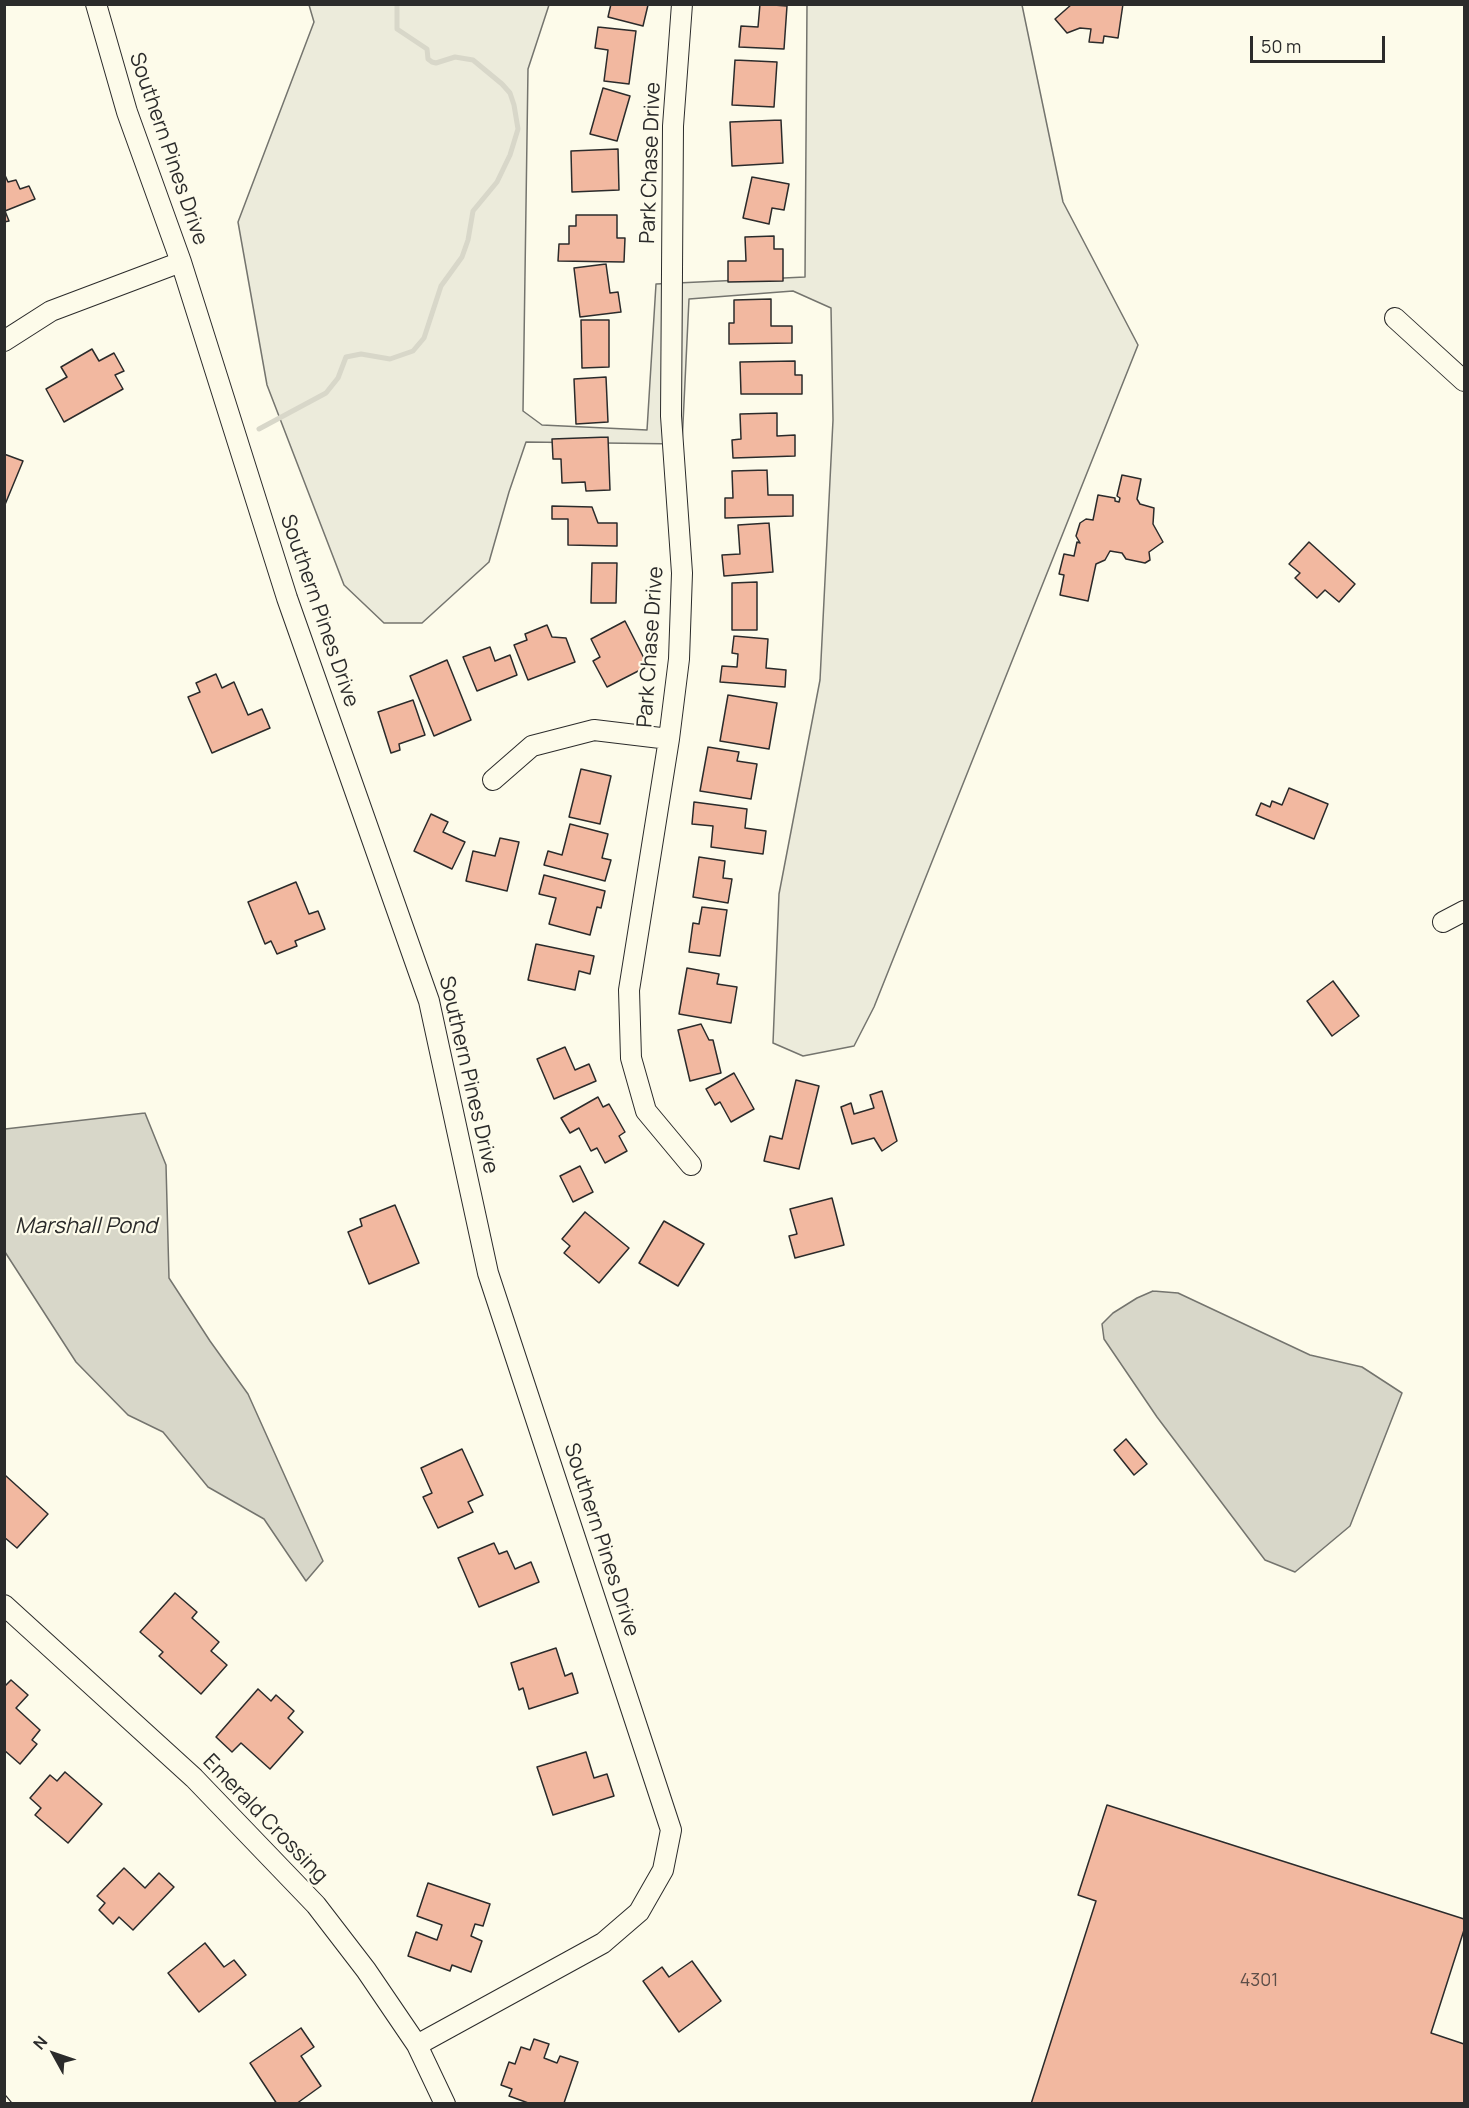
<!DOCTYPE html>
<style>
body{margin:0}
#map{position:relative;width:1469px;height:2108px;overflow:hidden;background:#fdfbea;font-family:Manrope,sans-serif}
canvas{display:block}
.frame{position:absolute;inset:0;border:6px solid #2b2b2b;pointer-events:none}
.north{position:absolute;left:24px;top:2024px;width:60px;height:60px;-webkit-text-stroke:4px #fdfbea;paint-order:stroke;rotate:310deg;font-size:16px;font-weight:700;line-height:24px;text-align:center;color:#2b2b2b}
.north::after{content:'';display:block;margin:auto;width:21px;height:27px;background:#2b2b2b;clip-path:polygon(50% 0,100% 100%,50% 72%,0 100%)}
.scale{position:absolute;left:1250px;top:36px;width:135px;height:27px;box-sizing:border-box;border:3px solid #2b2b2b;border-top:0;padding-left:8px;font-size:18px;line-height:21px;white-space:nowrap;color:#2b2b2b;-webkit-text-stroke:4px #fdfbea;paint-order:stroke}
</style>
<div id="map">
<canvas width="1469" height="2108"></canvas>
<div class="frame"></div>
<div class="north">N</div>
<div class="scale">50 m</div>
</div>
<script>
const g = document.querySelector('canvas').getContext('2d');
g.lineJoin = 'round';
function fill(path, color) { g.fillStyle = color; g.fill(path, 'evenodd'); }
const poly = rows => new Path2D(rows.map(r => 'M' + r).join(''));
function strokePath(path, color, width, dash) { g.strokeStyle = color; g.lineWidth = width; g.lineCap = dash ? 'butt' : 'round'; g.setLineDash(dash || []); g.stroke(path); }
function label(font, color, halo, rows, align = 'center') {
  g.font = font + ' Manrope,sans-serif'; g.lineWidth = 4.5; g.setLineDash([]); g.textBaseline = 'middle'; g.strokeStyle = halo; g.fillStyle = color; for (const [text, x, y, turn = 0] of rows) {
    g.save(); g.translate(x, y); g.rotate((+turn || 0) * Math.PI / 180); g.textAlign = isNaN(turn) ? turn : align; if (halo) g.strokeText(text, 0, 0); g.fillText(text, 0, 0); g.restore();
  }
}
const green = poly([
 [309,5,549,5,528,69,523,411,542,425,647,430,656,284,805,277,807,5,1022,5,1063,202,1138,345,874,1007,854,1046,803,1056,773,1043,779,894,820,680,833,420,831,308,793,291,689,299,682,444,526,442,509,492,489,562,422,623,384,623,344,585,267,385,238,222,314,22,309,5]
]);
const water = poly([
 [145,1113,166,1165,169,1278,210,1341,248,1394,323,1561,306,1581,264,1519,208,1487,163,1432,128,1415,76,1362,5,1252,5,1129,145,1113],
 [1153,1291,1178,1293,1310,1355,1362,1367,1402,1393,1350,1526,1295,1572,1265,1560,1157,1417,1104,1339,1102,1324,1113,1313,1137,1298,1153,1291]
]);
const stream = poly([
 [259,429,326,393,338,378,346,357,361,354,390,359,413,351,424,338,441,286,462,257,468,240,473,211,497,182,510,155,518,129,514,105,510,93,502,84,473,60,455,57,436,63,432,62,428,59,427,49,397,29,397,4]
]);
const building = poly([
 [611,4,648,5,643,26,608,17,611,4],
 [760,4,787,6,784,49,739,47,741,26,758,27,760,4],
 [1072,4,1123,4,1118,38,1104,36,1103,43,1089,42,1091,29,1080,28,1067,33,1055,19,1072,4],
 [598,27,636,31,629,84,604,81,608,50,595,48,598,27],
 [735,60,777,62,774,107,732,105,735,60],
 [603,88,630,96,617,141,590,134,603,88],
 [781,120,783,163,732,166,730,122,781,120],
 [618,149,619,190,572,192,571,151,618,149],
 [4,173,8,182,16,180,20,189,29,186,35,199,5,211,9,221,4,222,4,173],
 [752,177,789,184,784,210,772,208,769,224,743,218,752,177],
 [576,215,617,215,617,238,625,238,624,262,558,261,559,244,569,244,569,226,576,226,576,215],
 [774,236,774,249,783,249,783,281,728,282,728,261,746,261,745,237,774,236],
 [606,264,610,293,618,292,621,312,580,317,574,268,606,264],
 [771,299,771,326,792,326,792,343,729,344,729,323,734,323,734,300,771,299],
 [581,320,609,320,609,367,582,368,581,320],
 [92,349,99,361,114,353,124,371,115,375,123,389,64,422,46,389,67,377,61,367,92,349],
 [795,361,795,375,802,375,802,394,741,394,740,362,795,361],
 [606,377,608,422,576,424,574,379,606,377],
 [777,413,777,436,795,435,795,456,733,458,732,440,741,439,740,414,777,413],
 [608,437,610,490,586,491,585,482,562,483,561,459,553,459,552,439,608,437],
 [4,454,23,461,4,507,4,454],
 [767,470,768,495,793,495,793,516,725,518,725,498,733,498,732,471,767,470],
 [1122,475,1141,479,1137,499,1140,504,1154,508,1153,524,1163,542,1149,552,1150,560,1145,563,1126,559,1122,553,1110,551,1105,560,1096,564,1088,601,1060,595,1064,575,1059,574,1064,554,1074,556,1077,542,1080,543,1076,536,1080,523,1086,519,1093,520,1098,495,1115,498,1115,501,1119,502,1120,498,1117,496,1122,475],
 [552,506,592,507,598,523,617,523,617,546,568,545,568,519,552,519,552,506],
 [769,523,773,572,724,576,722,555,740,554,738,525,769,523],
 [1309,542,1355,584,1339,602,1325,590,1317,598,1295,578,1300,573,1289,564,1309,542],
 [592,563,617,563,616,603,591,603,592,563],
 [757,582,757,630,732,630,732,583,757,582],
 [625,621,648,666,607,687,593,661,600,657,591,639,625,621],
 [547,625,552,637,566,638,575,662,528,680,514,645,527,640,525,634,547,625],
 [734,636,768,639,766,668,786,670,785,687,720,682,722,666,737,667,738,654,732,653,734,636],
 [490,647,495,661,510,655,517,675,477,691,463,657,490,647],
 [447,660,471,720,434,736,410,676,447,660],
 [216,674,222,688,234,682,248,715,262,709,270,728,212,753,188,697,200,692,196,683,216,674],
 [728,695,777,703,769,749,720,741,728,695],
 [413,700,425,735,399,744,400,750,391,753,378,712,413,700],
 [708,747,739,752,737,761,757,764,751,799,700,791,708,747],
 [581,769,611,776,600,824,569,817,581,769],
 [1289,788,1328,804,1314,839,1256,815,1261,803,1270,807,1272,801,1282,805,1289,788],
 [694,802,747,809,745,828,766,831,763,854,711,847,713,826,692,824,694,802],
 [431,814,448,822,443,832,465,842,452,869,414,851,431,814],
 [570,824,608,834,602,858,611,860,605,881,544,865,548,851,562,855,570,824],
 [500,838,519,842,507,891,466,881,473,851,495,856,500,838],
 [699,857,725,861,723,878,732,879,728,903,693,897,699,857],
 [544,875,605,891,601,908,597,907,590,935,549,924,556,898,539,894,544,875],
 [296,882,309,914,318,911,325,929,295,941,297,946,277,954,271,941,265,944,248,902,296,882],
 [702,907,727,910,720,956,689,952,693,923,699,924,702,907],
 [536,944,594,956,590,974,579,971,575,990,528,980,536,944],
 [687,968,719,974,717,984,737,987,731,1023,679,1014,687,968],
 [1333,981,1359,1016,1332,1036,1307,1001,1333,981],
 [701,1024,709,1040,713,1040,721,1073,690,1081,678,1030,701,1024],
 [565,1047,575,1070,589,1064,596,1081,554,1099,537,1059,565,1047],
 [734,1073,754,1109,731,1122,720,1102,715,1105,706,1089,734,1073],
 [796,1080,819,1086,799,1169,764,1161,770,1136,782,1139,796,1080],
 [882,1091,897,1141,882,1151,874,1138,852,1144,841,1107,851,1103,854,1114,874,1108,870,1095,882,1091],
 [598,1097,603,1107,609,1104,625,1132,619,1136,627,1151,605,1163,597,1148,591,1151,579,1128,570,1133,561,1118,598,1097],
 [580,1166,593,1192,573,1202,560,1176,580,1166],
 [832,1198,844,1245,795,1258,789,1236,797,1234,790,1209,832,1198],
 [395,1205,419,1263,369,1284,348,1232,362,1226,360,1219,395,1205],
 [585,1212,629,1248,599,1283,564,1253,570,1246,562,1239,585,1212],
 [664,1221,704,1244,678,1286,639,1263,664,1221],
 [1126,1439,1147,1464,1134,1475,1114,1450,1126,1439],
 [462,1449,483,1495,468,1502,473,1512,438,1528,423,1497,432,1493,421,1468,462,1449],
 [6,1476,48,1514,17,1548,4,1537,4,1478,6,1476],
 [494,1543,499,1554,507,1551,515,1569,531,1562,539,1582,479,1607,458,1558,494,1543],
 [175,1593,197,1612,192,1618,219,1642,211,1651,227,1665,201,1694,159,1656,163,1652,140,1632,175,1593],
 [556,1648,565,1676,572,1673,578,1693,529,1709,523,1688,519,1690,511,1663,556,1648],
 [11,1680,28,1695,16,1708,40,1730,32,1740,37,1744,20,1764,4,1750,4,1687,11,1680],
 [258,1689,271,1701,276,1695,294,1711,288,1718,303,1732,270,1769,241,1743,232,1752,216,1737,258,1689],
 [586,1752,594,1778,607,1774,614,1796,553,1815,537,1767,586,1752],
 [65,1772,102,1804,68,1843,35,1815,41,1808,30,1798,50,1775,57,1781,65,1772],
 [1107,1805,1464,1919,1464,1930,1431,2033,1464,2044,1464,2104,1031,2104,1096,1901,1078,1895,1107,1805],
 [124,1868,145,1888,159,1873,174,1887,133,1930,119,1917,113,1924,99,1910,105,1903,97,1896,124,1868],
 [428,1883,490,1904,483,1926,475,1924,471,1936,482,1941,471,1972,452,1965,450,1971,408,1956,416,1932,437,1940,442,1925,417,1916,428,1883],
 [205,1943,224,1967,234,1960,246,1975,199,2012,168,1973,205,1943],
 [692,1961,721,2001,679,2032,643,1981,662,1967,669,1977,692,1961],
 [301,2028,314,2047,301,2056,321,2086,296,2104,277,2104,250,2063,301,2028],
 [534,2039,549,2044,544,2058,557,2063,560,2056,578,2062,564,2103,566,2104,531,2104,509,2096,512,2089,501,2085,509,2062,515,2064,521,2047,530,2050,534,2039]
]);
const minor = poly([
 [96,4,127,112,181,262,287,598,429,1001,488,1273,671,1830,663,1870,639,1912,603,1943,417,2045],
 [682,4,673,126,671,416,682,573,679,659,669,739,629,990,631,1058,646,1111,691,1165],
 [1395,318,1464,381],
 [4,341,51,311,181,262],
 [493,780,532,746,594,730,669,739],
 [1443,922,1464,911],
 [4,1605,194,1778,316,1905,366,1970,417,2045,445,2104]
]);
const rail = poly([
 [4,2098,9,2104]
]);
const numberNames = [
 ["4301",1259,1981]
];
const streetNames = [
 ["Southern Pines Drive",168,149,71],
 ["Park Chase Drive",651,163,-88],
 ["Southern Pines Drive",319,611,71],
 ["Park Chase Drive",651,647,-86],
 ["Southern Pines Drive",468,1075,77],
 ["Southern Pines Drive",601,1540,72],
 ["Emerald Crossing",265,1819,46]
];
const waterNames = [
 ["Marshall Pond",86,1227]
];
fill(green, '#ecebdb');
strokePath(green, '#74746e', 1.5);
fill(water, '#d8d7c9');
strokePath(water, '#74746e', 1.5);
strokePath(stream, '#d8d7c9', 5);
fill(building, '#f2b8a0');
strokePath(building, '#2b2b2b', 1.5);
strokePath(minor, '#2b2b2b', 22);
strokePath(minor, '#fdfbea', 20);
strokePath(rail, '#2b2b2b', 7);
strokePath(rail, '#fdfbea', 4.5, [14]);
label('18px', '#5d4e48', null, numberNames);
label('21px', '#2b2b2b', '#fdfbea', streetNames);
label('italic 22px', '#2b2b2b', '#fdfbea', waterNames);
</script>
